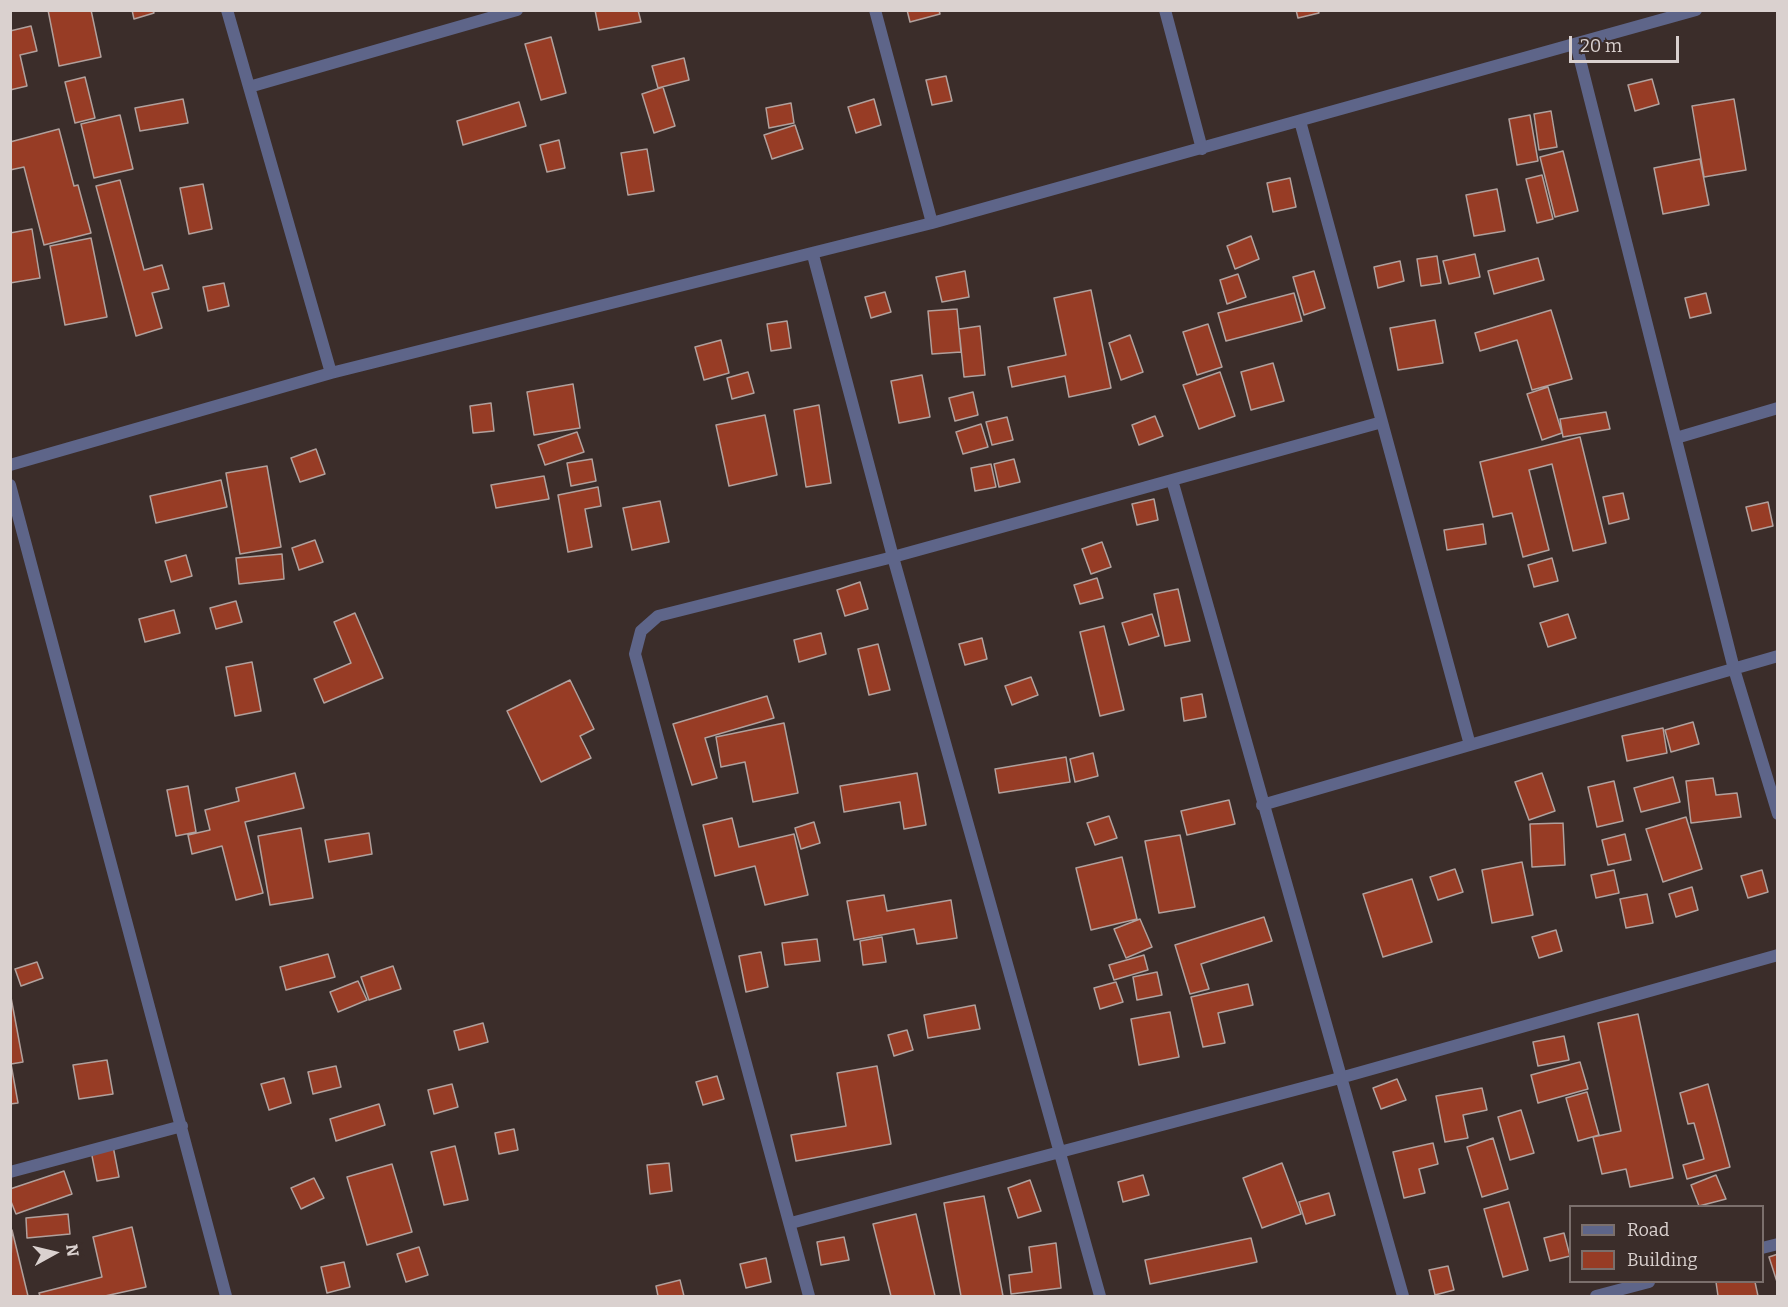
<!DOCTYPE html>
<style>
body{margin:0}
#map{position:relative;width:1788px;height:1307px;overflow:hidden;background:#3b2d2a;font-family:Bitter,serif}
canvas{display:block}
.frame{position:absolute;inset:0;border:12px solid #dad1cf;pointer-events:none}
.legend{position:absolute;left:1569px;top:1205px;width:195px;height:78px;box-sizing:border-box;background:#3b2d2a;border:2px solid #7b6f6c;margin:0;padding:8px 10px;list-style:none;font-size:18px;color:#dad1cf}
.legend li{display:flex;align-items:center;gap:12px;height:30px}
.legend b{width:30px;border:2px solid #7b6f6c}
.north{position:absolute;left:24px;top:1223px;width:60px;height:60px;-webkit-text-stroke:4px #3b2d2a;paint-order:stroke;rotate:82deg;font-size:16px;font-weight:700;line-height:24px;text-align:center;color:#dad1cf}
.north::after{content:'';display:block;margin:auto;width:21px;height:27px;background:#dad1cf;clip-path:polygon(50% 0,100% 100%,50% 72%,0 100%)}
.scale{position:absolute;left:1569px;top:36px;width:110px;height:27px;box-sizing:border-box;border:3px solid #dad1cf;border-top:0;padding-left:8px;font-size:18px;line-height:21px;white-space:nowrap;color:#dad1cf;-webkit-text-stroke:4px #3b2d2a;paint-order:stroke}
</style>
<div id="map">
<canvas width="1788" height="1307"></canvas>
<div class="frame"></div>
<ul class="legend">
<li><b style="height:8px;background:#5e6589"></b>Road</li>
<li><b style="height:16px;background:#973c25"></b>Building</li>
</ul>
<div class="north">N</div>
<div class="scale">20 m</div>
</div>
<script>
const g = document.querySelector('canvas').getContext('2d');
g.lineJoin = 'round';
function fill(path, color) { g.fillStyle = color; g.fill(path, 'evenodd'); }
const poly = rows => new Path2D(rows.map(r => 'M' + r).join(''));
function strokePath(path, color, width, dash) { g.strokeStyle = color; g.lineWidth = width; g.lineCap = dash ? 'butt' : 'round'; g.setLineDash(dash || []); g.stroke(path); }
const building = poly([
 [48,10,91,10,101,57,59,66,48,10],
 [132,10,153,10,154,13,134,19,132,10],
 [595,10,638,10,641,22,599,30,595,10],
 [907,10,939,10,940,14,910,22,907,10],
 [1296,10,1318,10,1319,13,1298,18,1296,10],
 [31,26,37,51,20,55,27,86,10,90,10,31,31,26],
 [551,37,566,93,541,100,525,44,551,37],
 [684,58,689,80,658,88,652,66,684,58],
 [946,76,952,101,932,105,926,80,946,76],
 [85,77,95,118,75,123,65,82,85,77],
 [1652,79,1659,104,1635,111,1628,85,1652,79],
 [663,87,675,126,654,133,642,94,663,87],
 [183,99,188,123,140,131,135,108,183,99],
 [874,99,881,125,856,133,848,107,874,99],
 [1734,99,1746,170,1704,177,1692,106,1734,99],
 [519,102,526,126,463,145,457,121,519,102],
 [791,103,794,123,769,128,766,108,791,103],
 [1551,111,1557,147,1539,150,1534,114,1551,111],
 [120,115,133,169,94,178,81,124,120,115],
 [1530,115,1538,161,1517,165,1509,119,1530,115],
 [795,125,803,149,772,159,764,135,795,125],
 [59,129,74,186,78,185,91,233,44,245,24,167,10,170,10,142,59,129],
 [559,140,565,168,547,172,540,145,559,140],
 [647,149,654,191,628,195,621,153,647,149],
 [1563,151,1578,211,1555,217,1540,157,1563,151],
 [1700,159,1709,205,1663,214,1654,168,1700,159],
 [1542,175,1553,219,1537,223,1526,179,1542,175],
 [1290,178,1296,207,1273,212,1267,183,1290,178],
 [120,180,144,270,162,265,169,289,152,293,162,328,136,336,96,186,120,180],
 [203,184,212,229,189,234,180,188,203,184],
 [1497,189,1505,231,1474,236,1466,195,1497,189],
 [32,229,40,278,10,283,10,233,32,229],
 [1251,236,1259,259,1235,269,1227,246,1251,236],
 [91,238,107,317,65,325,50,246,91,238],
 [1475,254,1480,277,1449,284,1443,261,1475,254],
 [1437,256,1441,283,1421,286,1417,259,1437,256],
 [1538,258,1544,280,1494,294,1488,271,1538,258],
 [1400,261,1404,281,1378,288,1374,267,1400,261],
 [965,271,969,297,942,302,936,277,965,271],
 [1314,271,1325,308,1304,315,1293,277,1314,271],
 [1238,274,1246,297,1227,304,1220,280,1238,274],
 [224,283,229,306,208,311,203,287,224,283],
 [1091,290,1111,388,1069,397,1065,376,1012,387,1008,367,1066,355,1054,298,1091,290],
 [885,292,891,312,871,318,865,297,885,292],
 [1294,293,1302,321,1226,341,1218,313,1294,293],
 [1706,293,1711,313,1690,318,1685,298,1706,293],
 [957,309,961,352,932,354,928,311,957,309],
 [1551,310,1572,379,1532,390,1517,340,1480,351,1475,333,1551,310],
 [1435,320,1443,363,1398,370,1390,328,1435,320],
 [787,321,791,348,771,351,767,324,787,321],
 [1208,324,1222,367,1197,375,1183,332,1208,324],
 [980,326,985,375,964,377,959,329,980,326],
 [1130,335,1143,372,1121,380,1109,343,1130,335],
 [721,340,729,373,704,380,695,347,721,340],
 [1273,363,1284,401,1251,410,1241,372,1273,363],
 [748,372,754,393,732,399,727,378,748,372],
 [1220,372,1235,416,1199,429,1183,385,1220,372],
 [922,375,930,417,899,423,891,381,922,375],
 [573,384,580,428,534,435,527,392,573,384],
 [1548,387,1562,433,1542,440,1527,394,1548,387],
 [973,392,978,415,955,421,949,398,973,392],
 [491,403,494,431,473,433,470,406,491,403],
 [819,405,831,483,806,487,794,410,819,405],
 [1606,412,1610,429,1563,437,1560,419,1606,412],
 [765,415,777,475,729,486,716,425,765,415],
 [1155,416,1163,436,1139,445,1132,425,1155,416],
 [1007,417,1013,440,992,445,986,422,1007,417],
 [981,424,988,447,963,454,956,432,981,424],
 [577,432,584,452,545,465,538,445,577,432],
 [1580,437,1606,543,1573,551,1552,464,1529,470,1549,550,1523,557,1512,513,1493,517,1480,462,1580,437],
 [316,449,325,474,300,482,291,458,316,449],
 [592,459,596,481,571,486,567,463,592,459],
 [1014,459,1020,482,999,487,994,464,1014,459],
 [991,464,996,487,975,491,971,468,991,464],
 [267,466,281,547,240,554,226,473,267,466],
 [544,476,549,499,496,508,491,485,544,476],
 [221,480,227,507,156,523,150,496,221,480],
 [598,487,601,506,585,509,592,547,568,552,558,495,598,487],
 [1623,493,1629,519,1609,524,1603,497,1623,493],
 [1154,499,1158,520,1137,525,1132,504,1154,499],
 [660,501,669,542,632,550,623,508,660,501],
 [1768,502,1773,526,1752,531,1746,507,1768,502],
 [1483,524,1486,544,1447,550,1444,530,1483,524],
 [315,540,323,562,299,570,292,548,315,540],
 [1102,542,1111,567,1091,574,1082,549,1102,542],
 [282,554,284,579,239,584,236,558,282,554],
 [186,555,192,576,171,582,165,561,186,555],
 [1552,558,1558,581,1534,587,1528,565,1552,558],
 [1097,578,1103,598,1080,604,1074,585,1097,578],
 [860,582,868,609,845,616,837,590,860,582],
 [1178,589,1190,641,1165,646,1154,594,1178,589],
 [236,601,242,622,216,629,210,608,236,601],
 [174,610,180,633,145,642,139,619,174,610],
 [355,613,383,678,324,703,314,679,351,663,334,622,355,613],
 [1152,614,1159,636,1129,645,1122,623,1152,614],
 [1568,614,1576,638,1548,647,1540,623,1568,614],
 [1104,626,1124,710,1100,716,1080,632,1104,626],
 [821,633,826,654,799,662,794,640,821,633],
 [982,638,987,659,965,665,959,644,982,638],
 [878,644,890,690,869,695,858,649,878,644],
 [252,662,261,711,235,716,226,667,252,662],
 [1031,677,1038,695,1012,705,1005,686,1031,677],
 [570,680,594,729,580,736,591,758,541,782,507,711,570,680],
 [1202,694,1206,717,1184,721,1181,698,1202,694],
 [767,696,774,718,705,738,717,778,692,785,673,724,767,696],
 [1693,722,1699,744,1671,752,1665,730,1693,722],
 [784,723,798,793,753,802,745,762,721,767,716,737,784,723],
 [1663,728,1667,753,1627,761,1622,736,1663,728],
 [1093,753,1098,776,1075,782,1070,759,1093,753],
 [1066,757,1070,782,999,793,995,769,1066,757],
 [295,773,304,808,245,822,263,893,236,900,222,846,192,854,188,835,210,830,205,810,239,801,236,788,295,773],
 [917,773,926,825,904,829,900,802,844,812,840,786,917,773],
 [1542,773,1555,811,1529,820,1515,782,1542,773],
 [1673,777,1680,802,1641,812,1634,788,1673,777],
 [1713,778,1716,795,1737,793,1741,817,1691,823,1686,781,1713,778],
 [1614,781,1623,821,1597,827,1588,787,1614,781],
 [188,786,196,832,176,836,167,790,188,786],
 [1229,800,1235,824,1187,835,1181,811,1229,800],
 [1109,816,1117,838,1095,845,1087,823,1109,816],
 [1686,817,1702,869,1663,882,1646,829,1686,817],
 [732,818,739,847,794,834,808,895,765,905,755,866,715,876,703,825,732,818],
 [814,822,820,843,801,849,795,828,814,822],
 [1563,823,1565,865,1532,867,1530,824,1563,823],
 [301,828,313,898,270,905,258,836,301,828],
 [369,833,372,854,329,862,325,840,369,833],
 [1625,834,1631,860,1608,865,1602,840,1625,834],
 [1180,835,1195,907,1159,913,1145,841,1180,835],
 [1122,857,1137,919,1091,930,1076,868,1122,857],
 [1522,862,1533,915,1492,923,1482,870,1522,862],
 [1455,869,1463,892,1438,900,1430,877,1455,869],
 [1614,870,1619,893,1596,898,1591,875,1614,870],
 [1762,870,1768,892,1748,898,1741,876,1762,870],
 [1412,879,1432,942,1383,957,1363,894,1412,879],
 [1692,887,1698,910,1676,917,1669,894,1692,887],
 [1647,894,1653,923,1626,928,1620,899,1647,894],
 [884,895,887,911,951,900,957,938,917,944,914,929,854,940,847,901,884,895],
 [1264,917,1272,941,1201,964,1209,989,1190,994,1175,945,1264,917],
 [1140,919,1152,947,1126,958,1114,929,1140,919],
 [1556,930,1562,951,1539,958,1532,937,1556,930],
 [882,937,886,962,863,965,860,941,882,937],
 [817,939,820,961,785,965,782,943,817,939],
 [761,952,768,987,746,992,739,956,761,952],
 [328,954,335,977,286,990,280,967,328,954],
 [1144,955,1148,970,1114,980,1109,965,1144,955],
 [37,962,43,978,21,986,15,969,37,962],
 [393,966,401,989,369,1000,361,977,393,966],
 [1157,972,1162,995,1137,1000,1133,977,1157,972],
 [358,981,367,1000,338,1012,330,992,358,981],
 [1116,982,1123,1002,1100,1009,1094,988,1116,982],
 [1248,984,1253,1005,1218,1013,1225,1043,1203,1047,1191,997,1248,984],
 [10,992,23,1062,11,1064,18,1103,10,1104,10,992],
 [975,1005,980,1029,928,1038,924,1015,975,1005],
 [1170,1012,1179,1057,1139,1065,1131,1019,1170,1012],
 [1638,1014,1673,1178,1630,1187,1626,1169,1602,1174,1593,1137,1621,1131,1598,1023,1638,1014],
 [483,1023,488,1042,459,1050,454,1031,483,1023],
 [907,1030,913,1050,894,1056,888,1035,907,1030],
 [1564,1036,1569,1060,1538,1066,1533,1042,1564,1036],
 [107,1060,113,1094,79,1099,73,1065,107,1060],
 [1580,1062,1588,1089,1538,1103,1531,1075,1580,1062],
 [336,1066,341,1087,313,1094,308,1072,336,1066],
 [877,1066,891,1144,796,1161,791,1135,846,1126,837,1073,877,1066],
 [717,1076,724,1099,703,1105,696,1082,717,1076],
 [284,1078,291,1103,269,1110,261,1084,284,1078],
 [1397,1079,1406,1100,1381,1109,1373,1088,1397,1079],
 [452,1084,458,1107,434,1114,428,1090,452,1084],
 [1708,1084,1730,1167,1687,1179,1683,1165,1704,1159,1694,1123,1688,1124,1680,1093,1708,1084],
 [1482,1088,1487,1110,1463,1115,1468,1138,1445,1142,1436,1096,1482,1088],
 [1587,1092,1599,1135,1578,1141,1566,1098,1587,1092],
 [379,1104,385,1125,336,1141,330,1119,379,1104],
 [1521,1110,1534,1153,1510,1160,1498,1117,1521,1110],
 [514,1129,518,1150,499,1154,495,1133,514,1129],
 [1493,1138,1508,1189,1482,1197,1467,1147,1493,1138],
 [1433,1143,1438,1164,1419,1169,1425,1193,1404,1198,1393,1152,1433,1143],
 [113,1146,119,1177,97,1181,91,1151,113,1146],
 [455,1146,468,1200,444,1205,431,1152,455,1146],
 [669,1163,672,1191,650,1194,647,1165,669,1163],
 [1282,1163,1301,1214,1262,1228,1243,1178,1282,1163],
 [392,1164,412,1232,367,1245,347,1177,392,1164],
 [64,1171,72,1194,16,1214,10,1199,10,1189,64,1171],
 [1143,1175,1149,1195,1123,1202,1118,1182,1143,1175],
 [1716,1175,1726,1199,1699,1206,1691,1185,1716,1175],
 [314,1178,324,1198,301,1209,291,1188,314,1178],
 [1030,1180,1041,1211,1018,1218,1008,1188,1030,1180],
 [1329,1193,1335,1215,1306,1224,1299,1202,1329,1193],
 [984,1196,1003,1296,961,1296,944,1203,984,1196],
 [1509,1202,1528,1270,1503,1277,1484,1209,1509,1202],
 [68,1214,70,1234,27,1238,26,1218,68,1214],
 [916,1214,935,1296,891,1296,873,1224,916,1214],
 [132,1227,146,1287,105,1296,40,1296,39,1293,102,1277,93,1237,132,1227],
 [12,1230,28,1296,10,1296,12,1230],
 [1564,1233,1570,1256,1550,1261,1544,1238,1564,1233],
 [844,1237,849,1260,821,1265,817,1242,844,1237],
 [1251,1238,1257,1262,1150,1284,1145,1260,1251,1238],
 [1056,1243,1061,1288,1011,1294,1009,1275,1032,1272,1029,1247,1056,1243],
 [419,1247,428,1275,406,1282,397,1254,419,1247],
 [1778,1254,1778,1285,1769,1257,1778,1254],
 [766,1258,771,1282,746,1288,740,1264,766,1258],
 [344,1262,350,1287,327,1293,321,1267,344,1262],
 [1448,1266,1454,1290,1435,1295,1429,1270,1448,1266],
 [680,1280,684,1296,658,1296,656,1286,680,1280],
 [1716,1282,1755,1282,1758,1296,1718,1296,1716,1282]
]);
const minor = poly([
 [227,10,331,373],
 [875,10,932,223],
 [1165,10,1202,149],
 [1576,44,1734,669,1778,814],
 [249,87,517,10],
 [1300,121,1470,745],
 [813,255,893,557,1100,1296],
 [1676,438,1778,408],
 [10,465,331,373,932,223,1696,10],
 [1172,480,1403,1296],
 [10,485,226,1296],
 [1262,805,1778,656],
 [10,1172,182,1126],
 [791,1223,1340,1078,1778,955],
 [1762,1248,1778,1244],
 [809,1296,635,654,641,631,658,616,893,557,1382,422],
 [1596,1296,1649,1282]
]);
fill(building, '#973c25');
strokePath(building, '#b1a09c', 1.5);
strokePath(minor, '#5e6589', 12);
</script>
